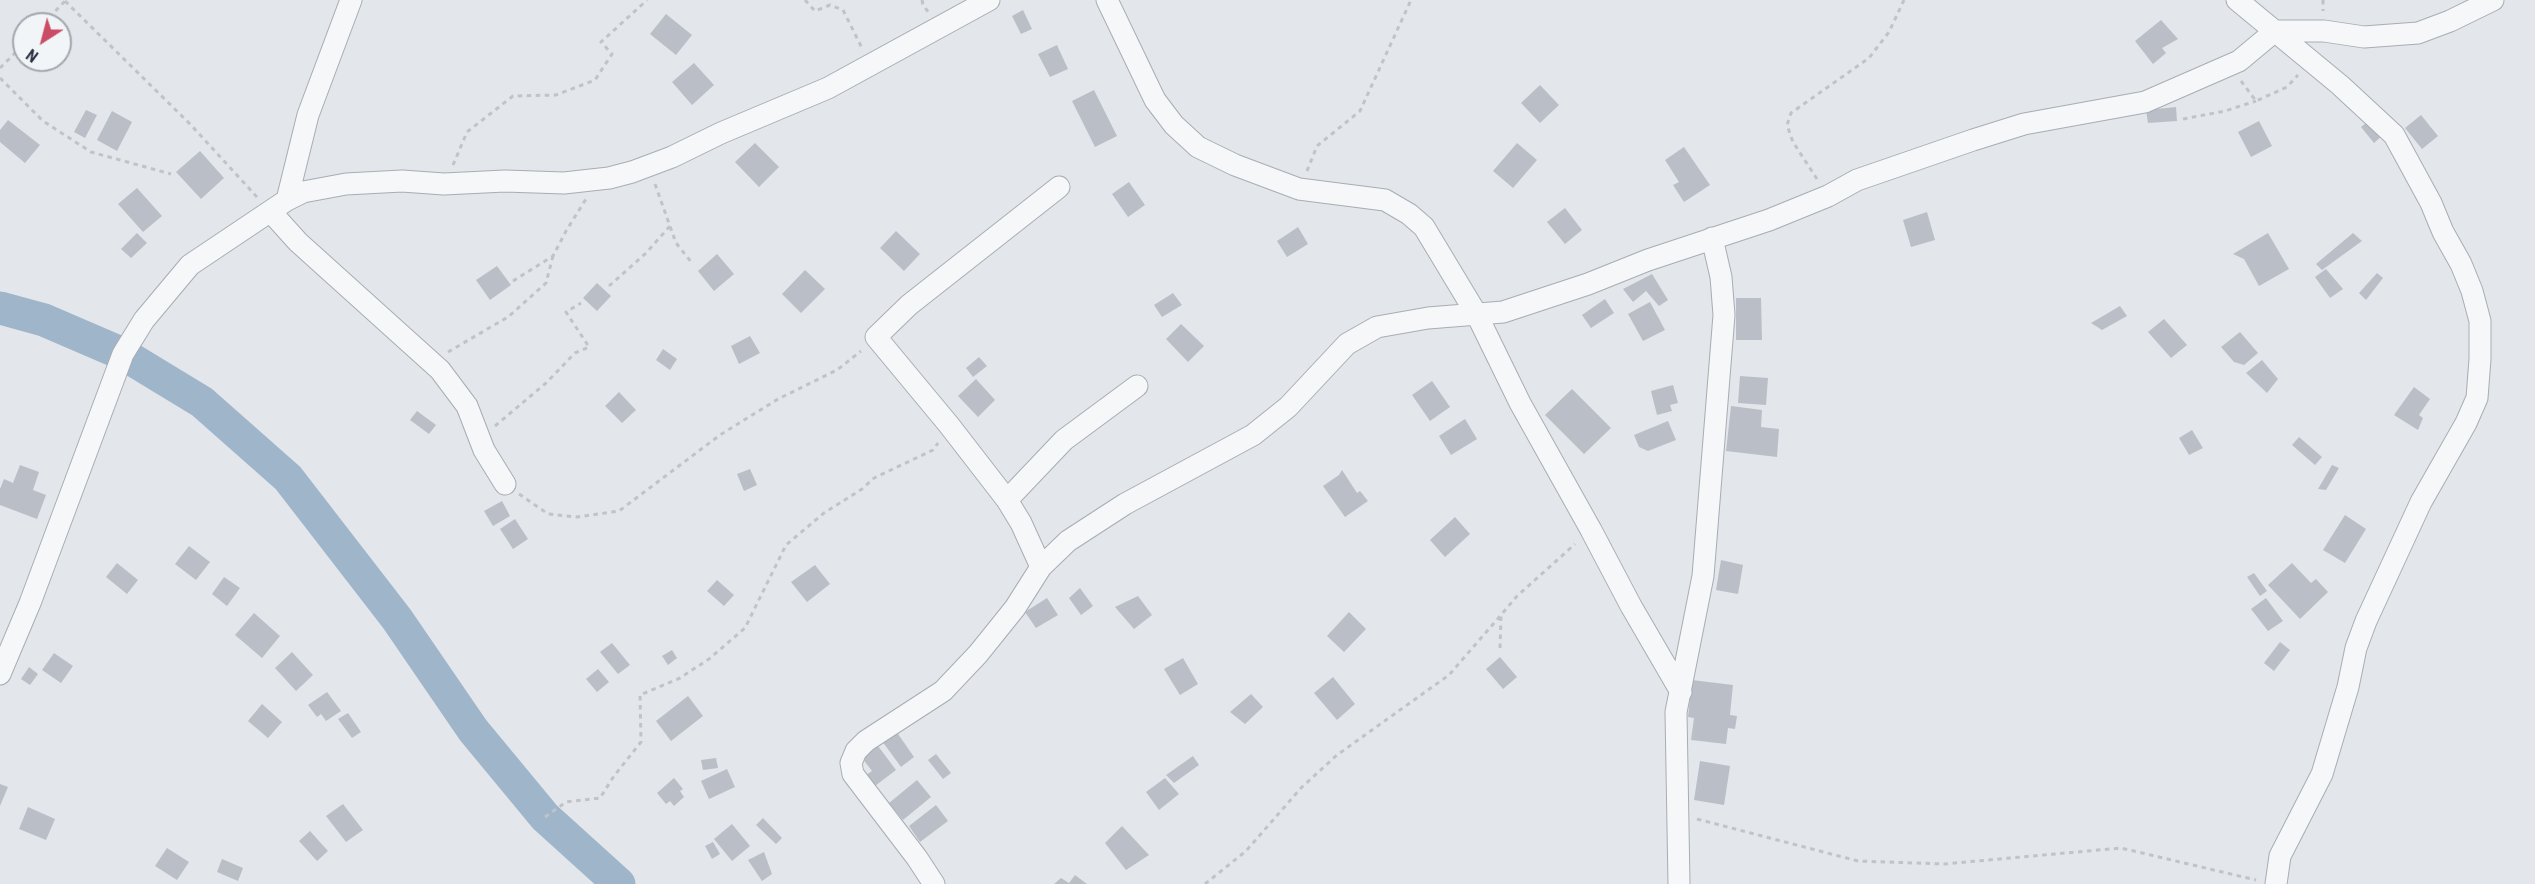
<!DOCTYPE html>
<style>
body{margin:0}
#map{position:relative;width:2535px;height:884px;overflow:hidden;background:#e3e6ea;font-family:"Roboto Condensed",sans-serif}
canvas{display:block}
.north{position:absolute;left:12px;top:12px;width:60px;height:60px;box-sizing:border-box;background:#f2f5f8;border:2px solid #a2a8af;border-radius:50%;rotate:216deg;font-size:16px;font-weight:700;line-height:24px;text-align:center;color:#2b3442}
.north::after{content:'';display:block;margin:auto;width:21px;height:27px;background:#ca4d65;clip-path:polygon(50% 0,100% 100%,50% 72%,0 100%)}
</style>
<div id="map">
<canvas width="2535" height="884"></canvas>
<div class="north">N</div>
</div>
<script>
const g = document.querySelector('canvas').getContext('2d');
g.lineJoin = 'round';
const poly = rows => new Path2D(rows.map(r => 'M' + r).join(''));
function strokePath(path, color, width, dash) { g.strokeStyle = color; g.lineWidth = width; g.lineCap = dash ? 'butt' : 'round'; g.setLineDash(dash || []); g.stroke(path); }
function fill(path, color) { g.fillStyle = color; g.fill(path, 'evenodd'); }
const river = poly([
 [0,308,44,320,123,354,202,402,288,478,397,619,473,730,545,817,619,884]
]);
const building = poly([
 [1023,10,1032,29,1021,34,1012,16],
 [666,14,692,35,676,55,650,34],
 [2161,20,2178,39,2162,48,2166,53,2153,64,2135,41],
 [1057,45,1068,69,1050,77,1038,54],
 [694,63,714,85,692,105,672,82],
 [1540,85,1559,105,1540,123,1521,103],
 [1094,90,1117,136,1095,147,1072,101],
 [2176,107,2177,121,2148,123,2146,110],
 [86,110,97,115,85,138,74,132],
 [112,111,132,122,117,151,97,140],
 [2421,115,2438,136,2422,149,2405,128],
 [2372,118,2384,134,2374,143,2361,127],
 [8,120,40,145,25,163,0,142,0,130],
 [2259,121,2272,146,2251,157,2238,132],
 [755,143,779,167,759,187,735,162],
 [1517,143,1537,160,1513,188,1493,171],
 [1684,147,1710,185,1684,202,1673,185,1679,182,1665,160],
 [200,151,224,178,201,199,176,172],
 [1129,182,1145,205,1128,217,1112,194],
 [137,188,162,216,143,232,118,204],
 [1565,208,1582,230,1565,244,1547,222],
 [1927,212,1935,240,1911,247,1903,220],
 [1298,227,1308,244,1287,257,1277,241],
 [896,231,920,254,904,271,880,248],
 [137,233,147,243,131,258,121,249],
 [2268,233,2289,269,2259,286,2244,259,2233,254],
 [2353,233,2362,241,2322,270,2316,264],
 [717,254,734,274,714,291,698,271],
 [497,266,511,285,490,300,476,280],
 [2326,269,2343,289,2330,298,2315,277],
 [805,270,825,289,801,313,782,294],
 [2377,273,2383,278,2366,300,2359,293],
 [1652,274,1668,300,1659,306,1646,291,1633,302,1623,289],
 [597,283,611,296,597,311,583,298],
 [1173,293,1182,305,1162,317,1154,305],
 [1736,298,1761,298,1762,340,1736,340],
 [1605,299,1614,313,1591,328,1582,315],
 [1650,302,1665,330,1643,341,1628,314],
 [2120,306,2127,316,2102,330,2091,323],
 [2164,319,2187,345,2171,358,2148,332],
 [1181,324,1204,346,1188,362,1166,339],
 [2240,332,2258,353,2244,365,2234,362,2221,347],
 [750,336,760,353,739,364,731,346],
 [663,349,677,359,670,370,656,360],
 [979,357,987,366,973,377,966,368],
 [2262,360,2278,379,2267,393,2246,373],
 [1740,376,1768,378,1766,405,1738,403],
 [976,379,995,400,978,417,958,396],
 [1432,381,1450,407,1430,421,1412,395],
 [1673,385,1678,403,1670,405,1672,411,1657,415,1651,391],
 [2414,387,2430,399,2419,415,2423,418,2418,430,2394,415],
 [1572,389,1611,428,1584,454,1545,415],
 [619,392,636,410,622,423,605,406],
 [1731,406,1762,410,1761,427,1779,429,1777,457,1726,451],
 [417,411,436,425,429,434,410,420],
 [1465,419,1477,439,1451,455,1439,436],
 [1668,421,1676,440,1648,451,1639,447,1634,435],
 [2192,430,2203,448,2189,455,2179,438],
 [2299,437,2322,457,2315,465,2292,445],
 [20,465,39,472,33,490,46,495,37,519,0,505,0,489,4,479,13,483],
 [2332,465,2339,468,2326,490,2318,489],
 [750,469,757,485,744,491,737,474],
 [1342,470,1357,493,1360,491,1368,501,1345,517,1323,486,1339,475],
 [502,501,510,516,493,526,484,511],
 [2345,515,2366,529,2345,563,2323,550],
 [1455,517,1470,534,1445,557,1430,540],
 [515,519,528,539,513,549,500,529],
 [189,546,210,562,196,580,175,564],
 [1721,560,1743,565,1738,594,1716,590],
 [117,563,138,580,127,594,106,577],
 [2292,563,2311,583,2316,579,2328,592,2300,619,2268,585],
 [815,565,830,584,807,602,791,582],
 [2254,573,2267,591,2260,596,2247,577],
 [224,577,240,588,227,606,212,594],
 [717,580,734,595,724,606,707,591],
 [1080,588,1093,606,1081,615,1069,598],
 [1138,596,1152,615,1134,629,1115,607],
 [1047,598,1058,615,1036,628,1025,612],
 [2266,598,2283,621,2268,631,2251,609],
 [1349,612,1366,629,1344,652,1327,636],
 [254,613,280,636,262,658,235,635],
 [2280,642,2290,650,2274,671,2264,663],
 [612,643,630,665,618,674,600,652],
 [672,650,677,658,668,665,662,656],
 [292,652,313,675,296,691,275,668],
 [54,653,73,666,61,683,42,670],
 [1500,657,1517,677,1503,689,1486,669],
 [1183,658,1198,684,1180,695,1164,669],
 [29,667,38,674,30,685,21,679],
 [598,669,609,682,597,692,586,679],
 [1333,677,1355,704,1337,720,1314,693],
 [1692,680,1733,685,1730,715,1737,716,1735,729,1728,728,1726,744,1691,740,1694,718,1688,717],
 [327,692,341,711,326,721,321,714,317,717,308,705],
 [1251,694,1263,707,1245,724,1230,712],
 [688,696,703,716,671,741,656,721],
 [262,704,282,722,268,738,248,721],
 [348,713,361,732,352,738,338,719],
 [896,731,914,757,901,767,882,741],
 [878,746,896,770,875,786,866,775,872,771,862,758],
 [936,754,951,773,943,779,928,760],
 [1193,756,1199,765,1174,783,1166,775],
 [716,758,718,768,703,770,701,760],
 [1700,761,1730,766,1724,805,1694,800],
 [727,769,735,787,709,799,701,781],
 [674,778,683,789,680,791,684,797,674,806,670,801,666,804,657,793],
 [1165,778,1179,794,1159,810,1146,792],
 [917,780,931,797,903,820,889,803],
 [0,784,8,787,0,806],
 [343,804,363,830,346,842,326,816],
 [936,805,948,821,920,842,909,826],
 [28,807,55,819,46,840,19,829],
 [763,818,782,838,776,844,756,825],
 [732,824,750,846,732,861,714,839],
 [1122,826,1149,855,1126,870,1105,843],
 [310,831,328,851,317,861,299,841],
 [713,842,720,854,712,859,705,846],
 [167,848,189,862,177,880,155,866],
 [764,852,772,874,762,881,748,860],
 [222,859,243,868,238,881,217,872],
 [1075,875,1087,884,1054,884,1061,878,1069,883]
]);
const path = poly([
 [805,0,815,11,830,5,843,10,862,48],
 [922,0,923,5,929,13],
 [2323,0,2323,11],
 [65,1,191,125,257,197],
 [43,24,65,1],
 [0,68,24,44],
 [0,78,43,121,91,152,171,174],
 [2241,81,2256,101,2287,87,2298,75],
 [2183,119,2225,111,2256,101],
 [453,165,467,132,513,96,556,95,595,80,612,54,601,42,647,0],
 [1307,171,1317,146,1360,111,1411,0],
 [1817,179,1793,142,1787,125,1791,113,1869,58,1889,32,1904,0],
 [655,184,676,243,692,263],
 [513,281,553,256,566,231,586,199],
 [609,286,646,253,670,226],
 [448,352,508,317,546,283,553,256],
 [495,426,546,383,575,353,589,347,566,312,581,303],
 [519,494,548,514,577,517,619,511,720,435,778,399,837,370,861,351],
 [1500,648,1501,615,1517,596,1575,544],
 [545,817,566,802,600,798,614,776,641,742,640,695,680,678,709,659,745,628,786,545,824,513,862,489,874,478,933,450,938,443],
 [1697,819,1858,861,1944,864,2121,848,2256,880],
 [1205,884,1246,851,1301,788,1337,755,1449,675,1501,615]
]);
const minor = poly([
 [1107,0,1155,100,1174,125,1198,147,1235,165,1299,189,1385,200,1409,214,1424,227,1477,315,1520,403,1591,530,1631,606,1681,692],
 [2237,0,2340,85,2394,135,2431,203,2443,232,2461,264,2472,291,2480,321,2480,359,2477,398,2466,423,2421,502,2366,621,2356,648,2348,687,2322,774,2280,856,2276,884],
 [287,200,308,115,351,0],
 [271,212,298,242,440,370,467,406,484,450,505,484],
 [1007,500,1064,440,1137,386],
 [1041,567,1021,523,1007,500,949,425,876,337,909,305,1059,187],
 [0,674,30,603,123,354,144,320,190,265,287,200,303,192,346,184,402,181,444,184,505,181,564,183,609,178,632,172,672,157,721,133,828,88,989,0],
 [934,884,917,858,853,774,851,763,856,751,866,741,943,691,978,654,1015,608,1041,567,1068,541,1125,504,1253,435,1288,407,1347,344,1377,327,1428,318,1503,312,1588,284,1648,260,1769,220,1828,196,1857,180,1973,140,2024,124,2145,102,2239,61,2275,31,2324,31,2364,37,2418,33,2450,21,2493,0],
 [1679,884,1676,712,1703,576,1724,315,1721,277,1712,238]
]);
strokePath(river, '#9fb5c9', 33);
fill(building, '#babfc7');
strokePath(minor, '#a8adb4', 23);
strokePath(path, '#c0c4c9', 3, [4.5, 4.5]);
strokePath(minor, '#f5f7f9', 21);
</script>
